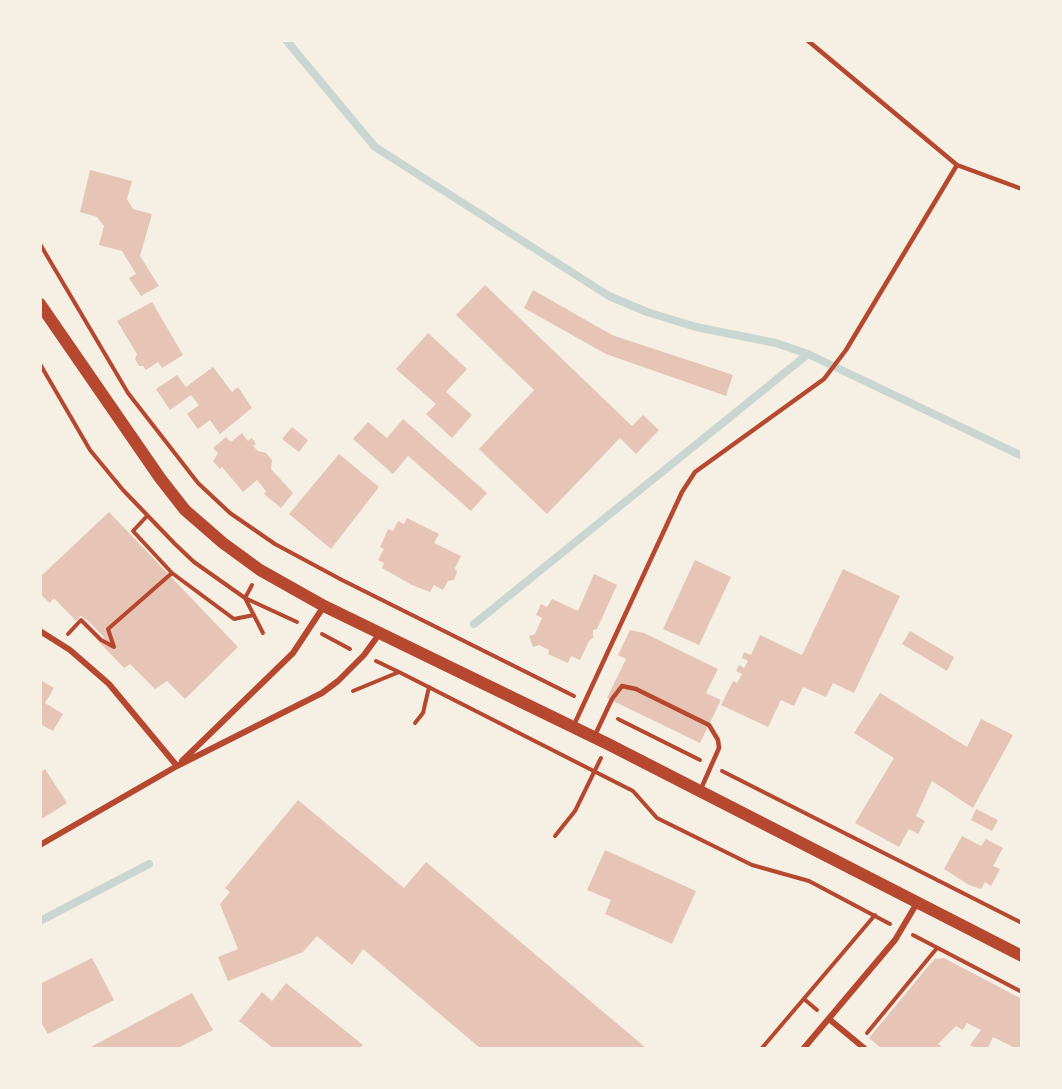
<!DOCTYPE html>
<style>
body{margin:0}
#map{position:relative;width:1062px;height:1089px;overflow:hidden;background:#f6efe4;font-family:"Fira Sans Condensed",sans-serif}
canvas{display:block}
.frame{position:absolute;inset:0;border:42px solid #f6efe4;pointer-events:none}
</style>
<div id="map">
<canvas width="1062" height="1089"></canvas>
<div class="frame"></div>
</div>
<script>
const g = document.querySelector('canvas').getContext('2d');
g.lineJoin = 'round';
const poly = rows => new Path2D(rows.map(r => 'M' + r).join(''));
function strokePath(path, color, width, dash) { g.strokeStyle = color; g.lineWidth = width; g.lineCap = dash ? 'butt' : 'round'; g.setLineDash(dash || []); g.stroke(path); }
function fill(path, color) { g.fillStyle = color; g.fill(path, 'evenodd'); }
const stream = poly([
 [286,40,375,147,609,296,647,312,696,327,776,343,808,354,1022,456],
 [474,624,808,354],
 [40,921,149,864]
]);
const building = poly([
 [90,170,132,181,127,199,133,209,152,214,140,256,159,286,141,296,129,278,136,274,122,251,99,245,104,226,97,217,80,212],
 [485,285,632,426,643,415,659,430,636,454,620,438,547,514,479,449,534,390,456,315],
 [533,290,612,335,733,375,726,396,606,354,524,308],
 [152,302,183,355,162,368,158,362,146,370,143,366,139,366,135,359,137,354,117,321],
 [428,333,467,369,446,392,472,415,452,438,426,414,436,404,396,369],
 [213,367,232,392,238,387,252,408,220,434,210,420,198,429,187,414,199,405,191,395,170,410,156,389,177,375,186,387],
 [403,419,487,493,471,511,408,456,393,474,353,439,368,422,387,438],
 [292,427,308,440,299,452,282,439],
 [242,433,248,441,252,438,256,444,253,446,258,451,266,453,272,460,271,469,293,493,281,508,264,494,266,491,257,480,243,492,222,467,220,469,213,461,218,453,213,448,226,437,231,442],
 [339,454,379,487,331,549,289,514],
 [109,512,238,647,185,699,167,681,155,689,130,664,124,668,99,642,104,637,89,622,81,616,76,621,54,598,50,603,40,594,40,577],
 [407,518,439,534,434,543,461,556,455,568,457,572,454,580,448,581,443,590,434,585,430,592,412,585,382,568,384,563,378,560,384,549,380,547,388,529,393,531,398,521,404,524],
 [695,560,731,577,699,645,663,629],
 [843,569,900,596,854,693,833,683,826,697,803,687,794,706,781,700,768,727,721,705,733,681,737,683,742,674,736,671,739,665,744,668,748,661,742,658,744,652,751,655,760,635,802,655],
 [594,574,617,585,597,629,593,630,593,638,589,641,580,660,571,656,568,663,548,654,549,650,539,645,533,647,529,636,535,634,542,618,536,615,541,604,547,607,552,599,578,611],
 [630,630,644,633,718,669,706,693,721,700,700,743,607,698,626,659,618,655],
 [910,631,954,657,947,671,902,644],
 [40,680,54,688,45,703,63,714,53,731,40,724],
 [880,693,967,747,981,719,1013,735,973,808,932,781,916,816,925,821,918,834,909,829,899,847,855,823,894,758,854,733],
 [45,769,67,803,40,820,40,773],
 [298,800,404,888,426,862,646,1048,480,1048,363,949,352,965,317,936,303,952,228,981,218,957,238,949,220,904,230,892,225,888],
 [976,809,998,820,992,831,971,820],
 [962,836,981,846,986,839,1003,848,993,866,1000,869,991,886,985,882,981,889,969,885,944,869],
 [605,850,696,891,672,944,605,914,611,900,587,890],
 [92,958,114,1000,48,1034,40,1021,40,984],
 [944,958,1022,999,1022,1048,1015,1048,993,1037,988,1048,976,1048,970,1045,981,1030,967,1023,963,1030,956,1026,938,1044,943,1048,881,1048,869,1038,930,964,935,959],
 [286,983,363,1045,360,1048,273,1048,239,1021,262,992,272,1001],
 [192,993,213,1030,178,1048,89,1048]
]);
const path = poly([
 [40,244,128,393,198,483,230,513,275,544,342,580,574,696],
 [40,364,90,450,123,490,175,544,194,562,245,598,297,622],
 [147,516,133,531,172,573,234,619,254,615],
 [245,598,252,585],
 [245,598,263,633],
 [68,634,81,620,101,640],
 [322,634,350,649],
 [103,641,114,647,108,629,172,573],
 [376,661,399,672],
 [353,691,399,672,633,791,657,818,752,865,809,881,890,924],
 [618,719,700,760],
 [415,723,423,713,429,687],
 [722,771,1022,923],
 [555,836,575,811,601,758],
 [913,935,1022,992],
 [804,999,817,1010],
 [867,1033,937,948],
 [762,1048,875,915]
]);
const service = poly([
 [807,40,957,165,1022,189],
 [573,727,682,492,695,472,824,379,846,350,957,165],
 [595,735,612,699,622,686,636,689,709,725,718,740,719,748,700,791]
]);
const minor = poly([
 [40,631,70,650,109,684,177,766],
 [182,761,293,653,324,606],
 [40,845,177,766,322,693,338,681,364,655,380,633],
 [829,1019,864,1048],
 [804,1048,895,940,917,903]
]);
const secondary = poly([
 [40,304,160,478,185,510,223,543,260,570,324,606,608,744,1022,956]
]);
strokePath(stream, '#c9d6d2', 8);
fill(building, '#e6c5b7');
strokePath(path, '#b5482f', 4);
strokePath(service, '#b5482f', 4.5);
strokePath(minor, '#b5482f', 6);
strokePath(secondary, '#b5482f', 12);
</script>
